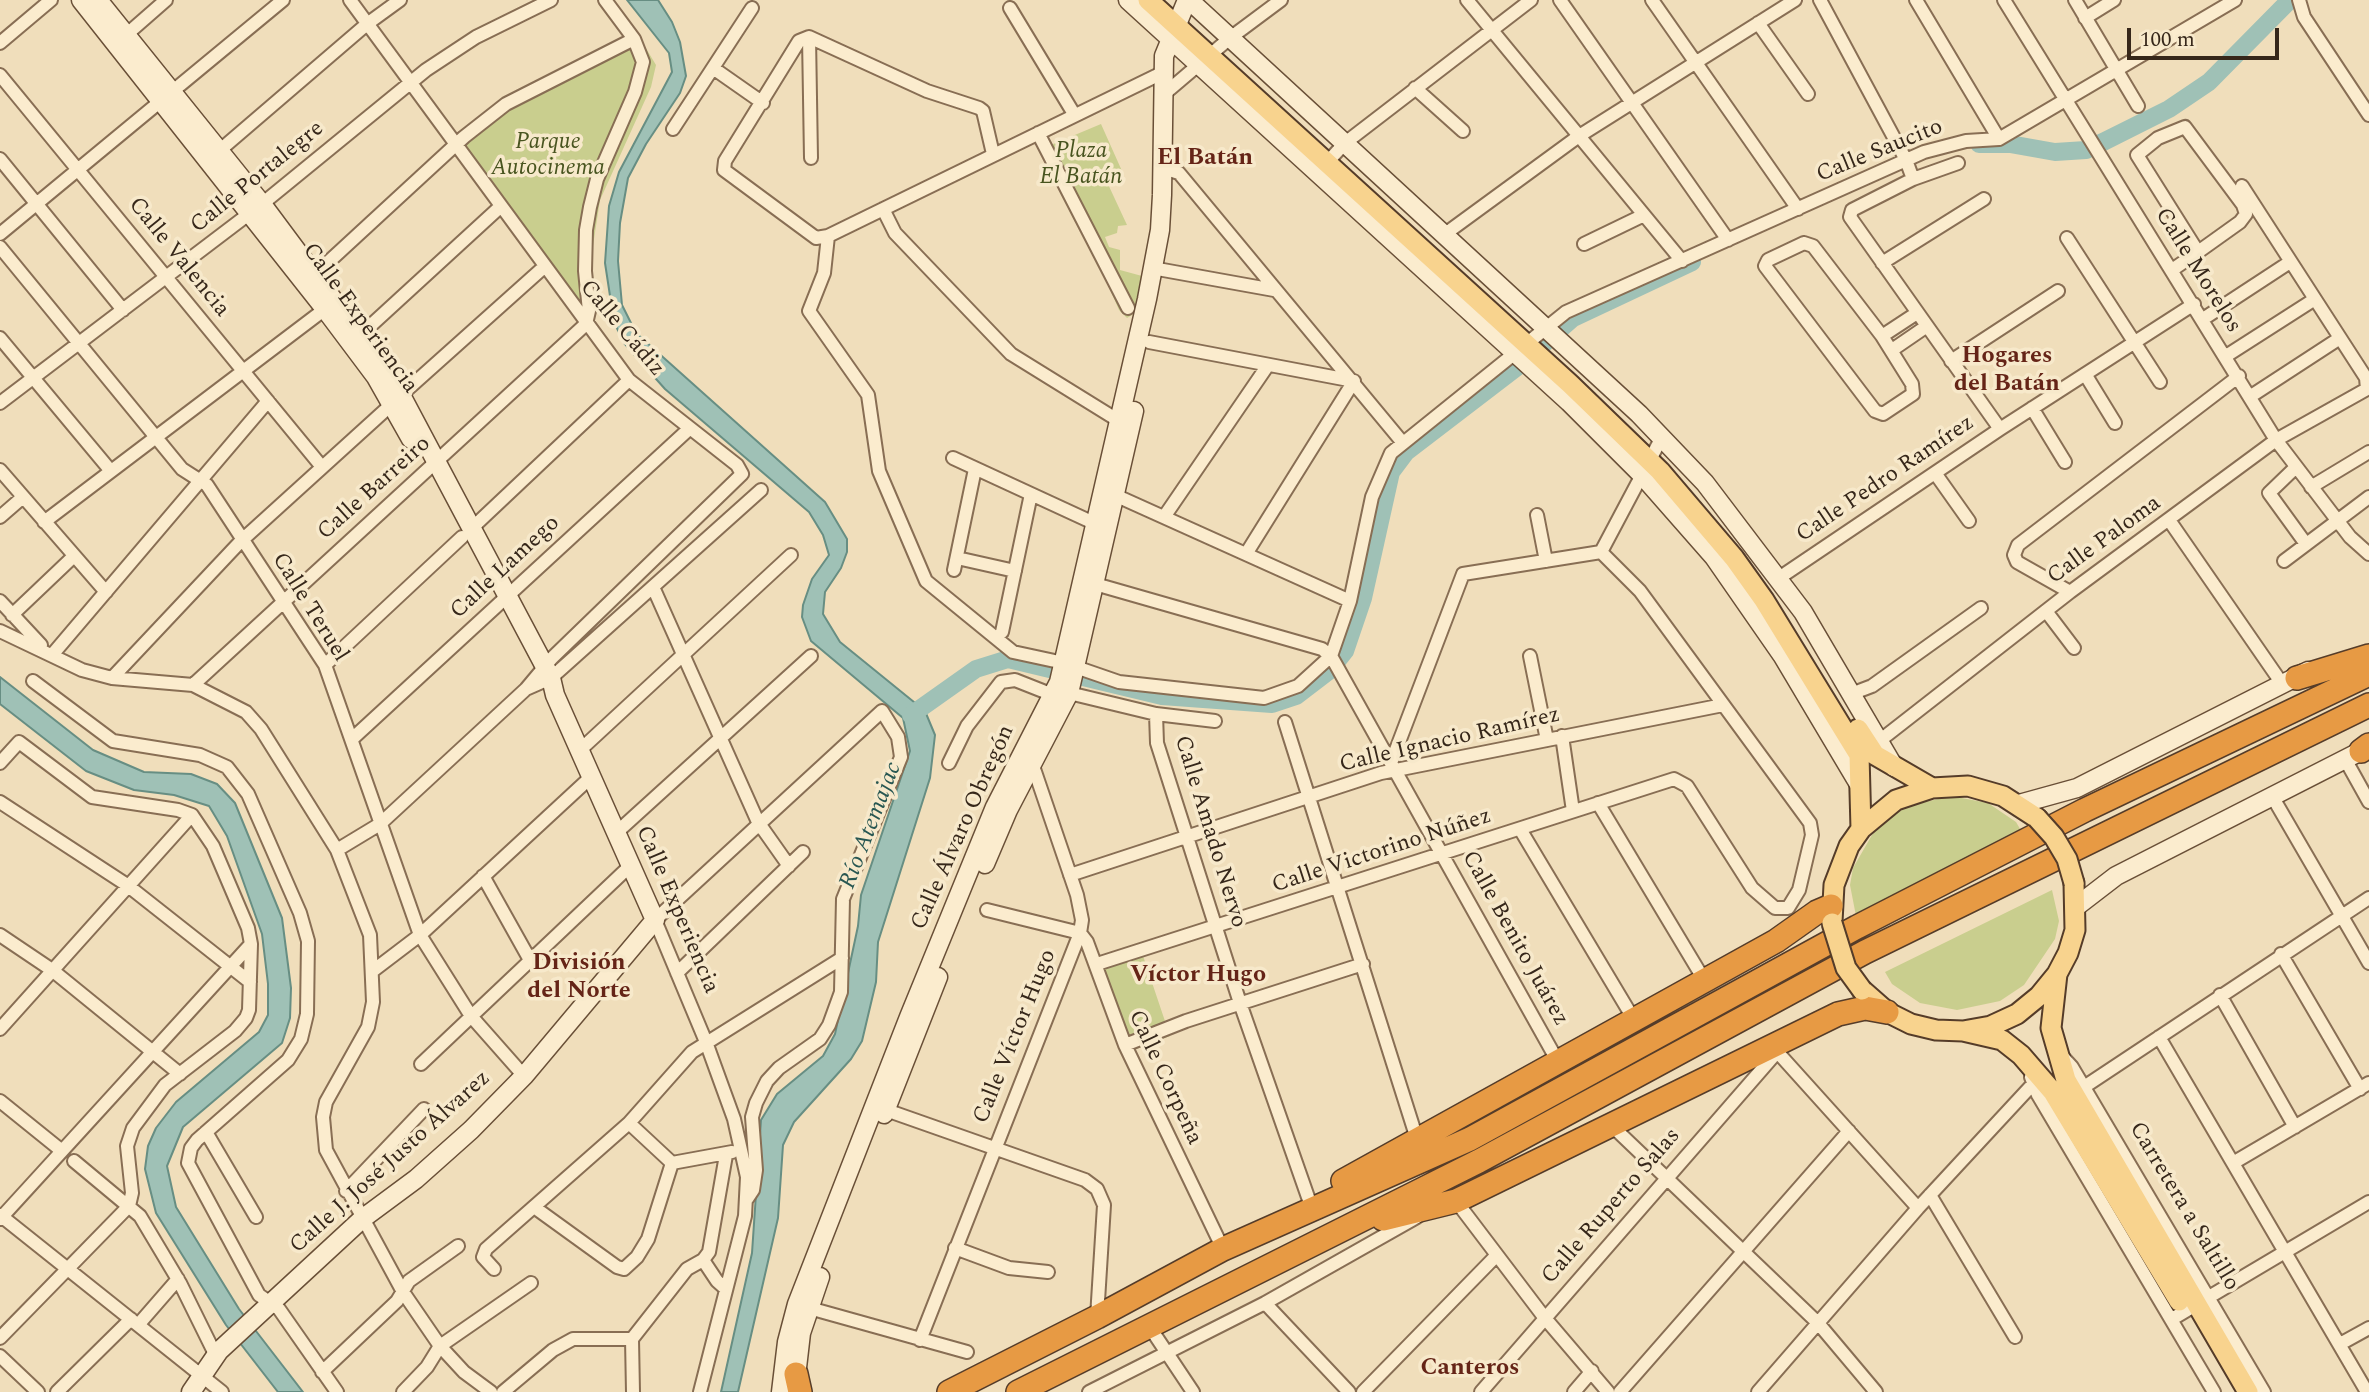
<!DOCTYPE html>
<meta charset="utf-8">
<style>
body{margin:0}
#map{position:relative;width:2369px;height:1392px;overflow:hidden;background:#f0debb;font-family:Spectral,serif}
canvas{display:block}
.scale{position:absolute;left:2127px;top:28px;width:152px;height:32px;box-sizing:border-box;border:4px solid #36271a;border-top:0;padding-left:9px;font-size:21px;line-height:24px;white-space:nowrap;color:#36271a;-webkit-text-stroke:5px #f7e9cb;paint-order:stroke}
</style>
<div id="map">
<canvas width="2369" height="1392"></canvas>
<div class="scale">100 m</div>
</div>
<script>
const g = document.querySelector('canvas').getContext('2d');
g.lineJoin = 'round';
function fill(path, color) { g.fillStyle = color; g.fill(path, 'evenodd'); }
const poly = rows => new Path2D(rows.map(r => 'M' + r).join(''));
function strokePath(path, color, width, dash) { g.strokeStyle = color; g.lineWidth = width; g.lineCap = dash ? 'butt' : 'round'; g.setLineDash(dash || []); g.stroke(path); }
function label(font, color, halo, rows, align = 'center') {
  g.font = font + ' Spectral,serif'; g.lineWidth = 7; g.setLineDash([]); g.textBaseline = 'middle'; g.strokeStyle = halo; g.fillStyle = color; for (const [text, x, y, turn = 0] of rows) {
    g.save(); g.translate(x, y); g.rotate((+turn || 0) * Math.PI / 180); g.textAlign = isNaN(turn) ? turn : align; if (halo) g.strokeText(text, 0, 0); g.fillText(text, 0, 0); g.restore();
  }
}
const green = poly([
 [638,35,656,65,651,87,600,200,592,252,593,306,586,324,459,151,490,116],
 [1101,124,1122,171,1107,182,1127,225,1118,226,1117,233,1105,237,1109,247,1120,250,1120,270,1142,276,1140,310,1127,318,1119,310,1080,221,1075,222,1039,150],
 [1951,796,1988,803,2016,822,2023,834,1856,916,1850,885,1853,868,1872,835,1884,821,1908,806],
 [2052,890,2059,921,2055,939,2024,985,2000,1001,1957,1010,1920,1003,1892,984,1885,972],
 [1139,944,1170,1036,1131,1051,1099,957]
]);
const water = poly([
 [627,0,658,0,672,22,680,42,686,76,680,93,646,144,628,178,620,223,618,261,622,305,636,333,825,502,847,539,847,552,841,568,825,592,823,614,840,642,925,711,935,735,930,778,878,942,876,982,862,1041,851,1059,794,1122,783,1145,778,1218,738,1392,721,1392,752,1253,761,1120,777,1094,823,1056,835,1034,858,926,861,895,910,751,903,718,811,641,802,617,803,605,812,579,829,555,823,535,809,512,665,389,624,343,614,322,605,263,609,206,619,172,672,72,669,53,627,0],
 [0,677,93,750,144,772,191,774,217,784,235,803,282,918,291,988,290,1018,282,1043,183,1127,167,1166,176,1207,239,1309,303,1392,278,1392,226,1325,156,1213,145,1169,148,1146,156,1128,176,1102,259,1032,268,1015,268,984,262,934,227,836,209,806,174,795,134,790,86,771,0,704,0,677]
]);
const river = poly([
 [1979,144,2010,144,2055,152,2086,150,2105,141,2169,109,2209,82,2290,0],
 [911,715,976,669,1008,659,1162,696,1272,704,1296,696,1330,670,1345,651,1363,598,1391,472,1406,452,1517,367,1573,318,1692,262]
]);
const street = poly([
 [1467,0,1682,261],
 [1560,0,1728,240],
 [1652,0,1798,209],
 [1820,0,1906,160,1913,179],
 [1916,0,1999,139],
 [2004,0,2276,440,2350,537,2369,554],
 [2075,0,2138,106],
 [2299,0,2304,17,2369,115],
 [1010,8,1074,114],
 [2085,18,2114,0],
 [1758,23,1808,94],
 [126,35,166,0],
 [809,37,799,41,725,161,724,170,816,238,828,236,1162,73],
 [809,37,927,91,979,108,983,111,993,154],
 [809,37,811,158],
 [0,43,51,0],
 [713,68,763,103],
 [0,75,322,467],
 [1415,88,1463,131],
 [1163,95,1230,38,1281,0],
 [673,129,752,8],
 [1038,133,1128,308],
 [219,151,367,24,400,0],
 [0,159,123,310],
 [1958,163,1913,179,1852,210,1850,217,2000,429],
 [1163,168,1179,173,1403,443],
 [1322,168,1345,143,1531,0],
 [883,209,895,233,1011,354,1124,424],
 [0,234,283,0],
 [1445,234,1579,136,1795,0],
 [828,236,824,273,809,311,868,395,879,471,926,581,1013,652,1064,663,1119,682,1264,698,1298,686,1331,656,1350,601,1372,497,1391,453,1566,312,1924,152,1966,141,1999,139,2235,0],
 [2067,238,2160,382],
 [1804,243,1813,246,1882,336,1912,384,1913,394,1883,414,1875,411,1765,266,1768,260,1804,243],
 [1584,244,1644,215],
 [0,247,182,469,207,485,325,665,420,935,471,1016,524,1076],
 [1882,263,1984,199],
 [1152,268,1274,290],
 [2172,270,2198,252,2240,222,2246,214,2243,205,2185,127,2158,138,2137,155,2198,252],
 [311,278,464,137,506,104,634,39],
 [2203,319,2290,262],
 [1882,336,1917,313],
 [0,338,110,470],
 [356,339,500,207],
 [1149,342,1354,381,1246,554],
 [1892,350,1927,326],
 [2226,356,2315,299],
 [1951,361,2058,291],
 [2085,374,2115,423],
 [401,395,544,267],
 [2251,396,2340,338],
 [0,403,262,204,426,70,476,37,551,0],
 [2032,408,2065,462],
 [953,458,1096,524],
 [2296,467,2269,493,2306,544],
 [0,470,106,592],
 [1935,473,1969,521],
 [2311,487,2369,452],
 [1108,492,1350,601],
 [1537,515,1546,561],
 [0,517,23,497],
 [1164,517,1268,365],
 [2169,520,2283,685],
 [44,522,325,309],
 [471,529,629,380],
 [1601,552,1662,437],
 [957,558,1015,571],
 [2284,561,2369,497],
 [954,570,975,469],
 [1779,578,2000,429,2194,304],
 [1095,584,1322,649,1331,656,1557,1060],
 [653,587,758,822,789,866],
 [2070,592,2017,562,2014,555,2018,545,2239,376],
 [0,601,41,645],
 [2046,611,2074,648],
 [12,615,74,556],
 [0,631,82,670,112,678,193,685,246,712,261,729,337,850,370,935,373,1002,368,1027,326,1102,323,1117,326,1150,403,1292,440,1346,464,1372,491,1392],
 [1002,632,1031,494],
 [52,655,268,401],
 [1530,656,1547,740],
 [325,665,462,537],
 [112,678,241,541,392,404],
 [33,681,113,741,200,755,227,767,248,794,300,913,308,941,307,1014,301,1039,288,1060,197,1140,191,1148,188,1163,259,1295,279,1309,337,1392],
 [193,685,586,324,589,311,585,271,586,230,590,207,597,179,635,92,643,62,634,39,605,0],
 [526,689,551,678,761,490],
 [1069,693,1156,714,1215,721],
 [1851,694,1872,686,1981,608],
 [1156,714,1157,743,1240,1003,1309,1200],
 [1285,722,1417,1139],
 [1562,736,1573,811],
 [352,739,689,429],
 [1878,742,2070,592,2276,440,2367,389,2366,378,2242,186],
 [579,751,791,555],
 [2345,759,2369,802],
 [0,763,19,742,92,797,178,810,192,815,213,846,248,928,251,944,249,1010,246,1018,235,1031,165,1085,133,1128,127,1146,132,1193,129,1206,0,1338],
 [949,763,967,726,1001,682,1015,680,1053,695],
 [1391,763,1463,574,1601,552],
 [2272,796,2369,963],
 [0,802,127,885,250,982],
 [1598,803,1703,978],
 [1520,829,1633,1018],
 [616,833,811,656],
 [337,850,380,824,526,689,552,658,742,474,737,465,629,380,350,0],
 [1070,875,1381,773,1723,705],
 [483,876,530,960],
 [987,910,1080,933,1087,942,1125,1045,1223,1249],
 [0,935,52,970,180,1074],
 [2281,954,2360,1089],
 [1097,964,1674,779,1687,786,1752,888,1775,908,1788,908,1799,890,1812,835,1810,823,1640,591,1601,552],
 [374,970,420,935,591,777],
 [677,973,803,852],
 [2220,995,2295,1127],
 [0,1029,192,815],
 [2159,1037,2367,1392],
 [1125,1045,1186,1021,1363,964],
 [1772,1046,1918,1208],
 [2061,1055,2072,1067,2264,1392],
 [421,1064,631,865],
 [2031,1077,2038,1095,2214,1392],
 [2084,1087,2369,898],
 [0,1101,62,1151],
 [886,1110,1085,1180,1097,1189,1104,1205,1097,1317],
 [629,1123,672,1163],
 [1610,1124,1818,1323,1876,1392],
 [206,1132,256,1217],
 [74,1161,140,1216,180,1283,216,1356],
 [672,1163,732,1152],
 [2233,1163,2369,1083],
 [346,1191,424,1109],
 [1930,1195,2015,1337],
 [1456,1201,1544,1317,1608,1392],
 [534,1207,617,1267,624,1269,637,1257,648,1239,672,1163],
 [0,1215,222,1392],
 [0,1219,251,944],
 [955,1248,1009,1268,1048,1272],
 [703,1260,717,1281,726,1289],
 [494,1269,483,1257,486,1249,629,1123,692,1052,842,958],
 [1265,1303,1349,1392],
 [802,1306,967,1352],
 [2172,1319,2369,1202],
 [138,1325,178,1279],
 [1149,1326,1193,1392],
 [632,1339,687,1269,703,1260,709,1252,726,1155],
 [632,1339,633,1392],
 [920,1340,1080,933,1082,920,1077,895,1031,760],
 [2340,1344,2369,1328],
 [0,1356,38,1392],
 [322,1372,397,1301,409,1281,458,1246],
 [57,1392,131,1319],
 [403,1392,427,1367,440,1346,531,1283],
 [503,1392,553,1350,573,1339,632,1339],
 [700,1392,745,1216,747,1177,734,1119,706,1042,655,920,882,711,898,737,901,757,843,899,841,992,829,1025,820,1039,779,1068,767,1081,756,1103,752,1117,756,1170,753,1190,747,1199],
 [1089,1392,1265,1303,1417,1217],
 [1363,1392,1496,1256],
 [1481,1392,1777,1052],
 [1574,1392,1592,1371],
 [1620,1392,1849,1131],
 [1758,1392,1918,1208,2033,1084]
]);
const secondary = poly([
 [81,0,325,309,376,377,411,439],
 [98,0,262,204,393,380,551,678,555,695,655,920,524,1076,471,1130,416,1179,362,1219,219,1351,191,1392],
 [1128,0,1569,402,1642,475,1714,557,1782,655,1860,786],
 [1189,0,1639,414,1705,483,1803,612,1894,767],
 [2019,804,2077,788,2308,671],
 [985,864,1008,810,1069,693,1134,411],
 [2077,906,2116,876,2369,747],
 [884,1114,938,977],
 [795,1385,801,1333,820,1277],
 [781,1392,787,1342,797,1304,909,1017,995,807,1059,682,1147,299,1160,230,1162,195,1164,56,1187,0]
]);
const primary = poly([
 [1148,0,1570,384,1660,471,1734,558,1764,600,1859,755,1861,829],
 [1858,729,1875,755,1932,788],
 [1832,922,1834,885,1849,846,1861,829,1896,800,1932,788,1968,786,2003,796,2037,818],
 [2057,974,2051,1028,2066,1080,2248,1392],
 [1862,990,1887,1012,1911,1024,1936,1030,1963,1031,1991,1026,2017,1014,2039,996,2057,974,2068,953,2075,930,2074,883],
 [1963,1031,2002,1040,2021,1055,2053,1092,2179,1301]
]);
const highway = poly([
 [2297,678,2369,656],
 [2361,751,2369,745],
 [1343,1181,1776,941,1817,912,1831,906],
 [1383,1219,1456,1201,1838,1014,1865,1008,1887,1012],
 [796,1374,800,1392],
 [949,1392,1097,1317,1223,1249,1470,1139,1857,927,2085,810,2369,674],
 [1018,1392,1479,1161,1865,952,2369,705]
]);
const primaryBridge = poly([
 [2037,818,2054,837,2067,859,2074,883],
 [1832,923,1846,968,1862,990]
]);
const parkNames = [
 ["Parque",548,143],
 ["Autocinema",548,169],
 ["Plaza",1081,152],
 ["El Batán",1081,178]
];
const streetNames = [
 ["Calle Saucito",1880,152,-22],
 ["Calle Portalegre",258,178,-39],
 ["Calle Valencia",178,258,51],
 ["Calle Morelos",2197,271,58],
 ["Calle Experiencia",359,319,54],
 ["Calle Cádiz",621,329,50],
 ["Calle Pedro Ramírez",1886,480,-34],
 ["Calle Barreiro",375,489,-42],
 ["Calle Paloma",2105,541,-36],
 ["Calle Lamego",506,568,-43],
 ["Calle Teruel",309,608,58],
 ["Calle Ignacio Ramírez",1450,741,-13],
 ["Calle Álvaro Obregón",964,828,-66],
 ["Calle Amado Nervo",1209,832,73],
 ["Calle Victorino Núñez",1382,852,-18],
 ["Calle Experiencia",676,910,67],
 ["Calle Benito Juárez",1514,939,61],
 ["Calle Víctor Hugo",1016,1037,-68],
 ["Calle Corpeña",1164,1078,65],
 ["Calle J. José Justo Álvarez",391,1163,-42],
 ["Calle Ruperto Salas",1612,1207,-49],
 ["Carretera a Saltillo",2183,1207,59]
];
const neighbourhoodNames = [
 ["El Batán",1205,159],
 ["Hogares",2007,357],
 ["del Batán",2007,385],
 ["División",579,964],
 ["del Norte",579,992],
 ["Víctor Hugo",1198,976],
 ["Canteros",1470,1369]
];
const waterNames = [
 ["Río Atemajac",872,826,-69]
];
fill(green, '#c9ce8e');
fill(water, '#9fc1b6');
strokePath(water, '#678e83', 2);
strokePath(river, '#9fc1b6', 18);
strokePath(street, '#886e54', 16);
strokePath(secondary, '#694f37', 21);
strokePath(primary, '#553c29', 23);
strokePath(highway, '#553c29', 26);
strokePath(street, '#fbecce', 12);
strokePath(secondary, '#fbecce', 18);
strokePath(primary, '#f8d38e', 19);
strokePath(highway, '#e79a44', 23);
strokePath(primaryBridge, '#553c29', 23, []);
strokePath(primaryBridge, '#f8d38e', 19);
label('italic 23px', '#48541f', '#f7e9cb', parkNames);
label('23px', '#36271a', '#f7e9cb', streetNames);
label('bold 24px', '#652417', '#f7e9cb', neighbourhoodNames);
label('italic 24px', '#285752', '#f7e9cb', waterNames);
</script>
